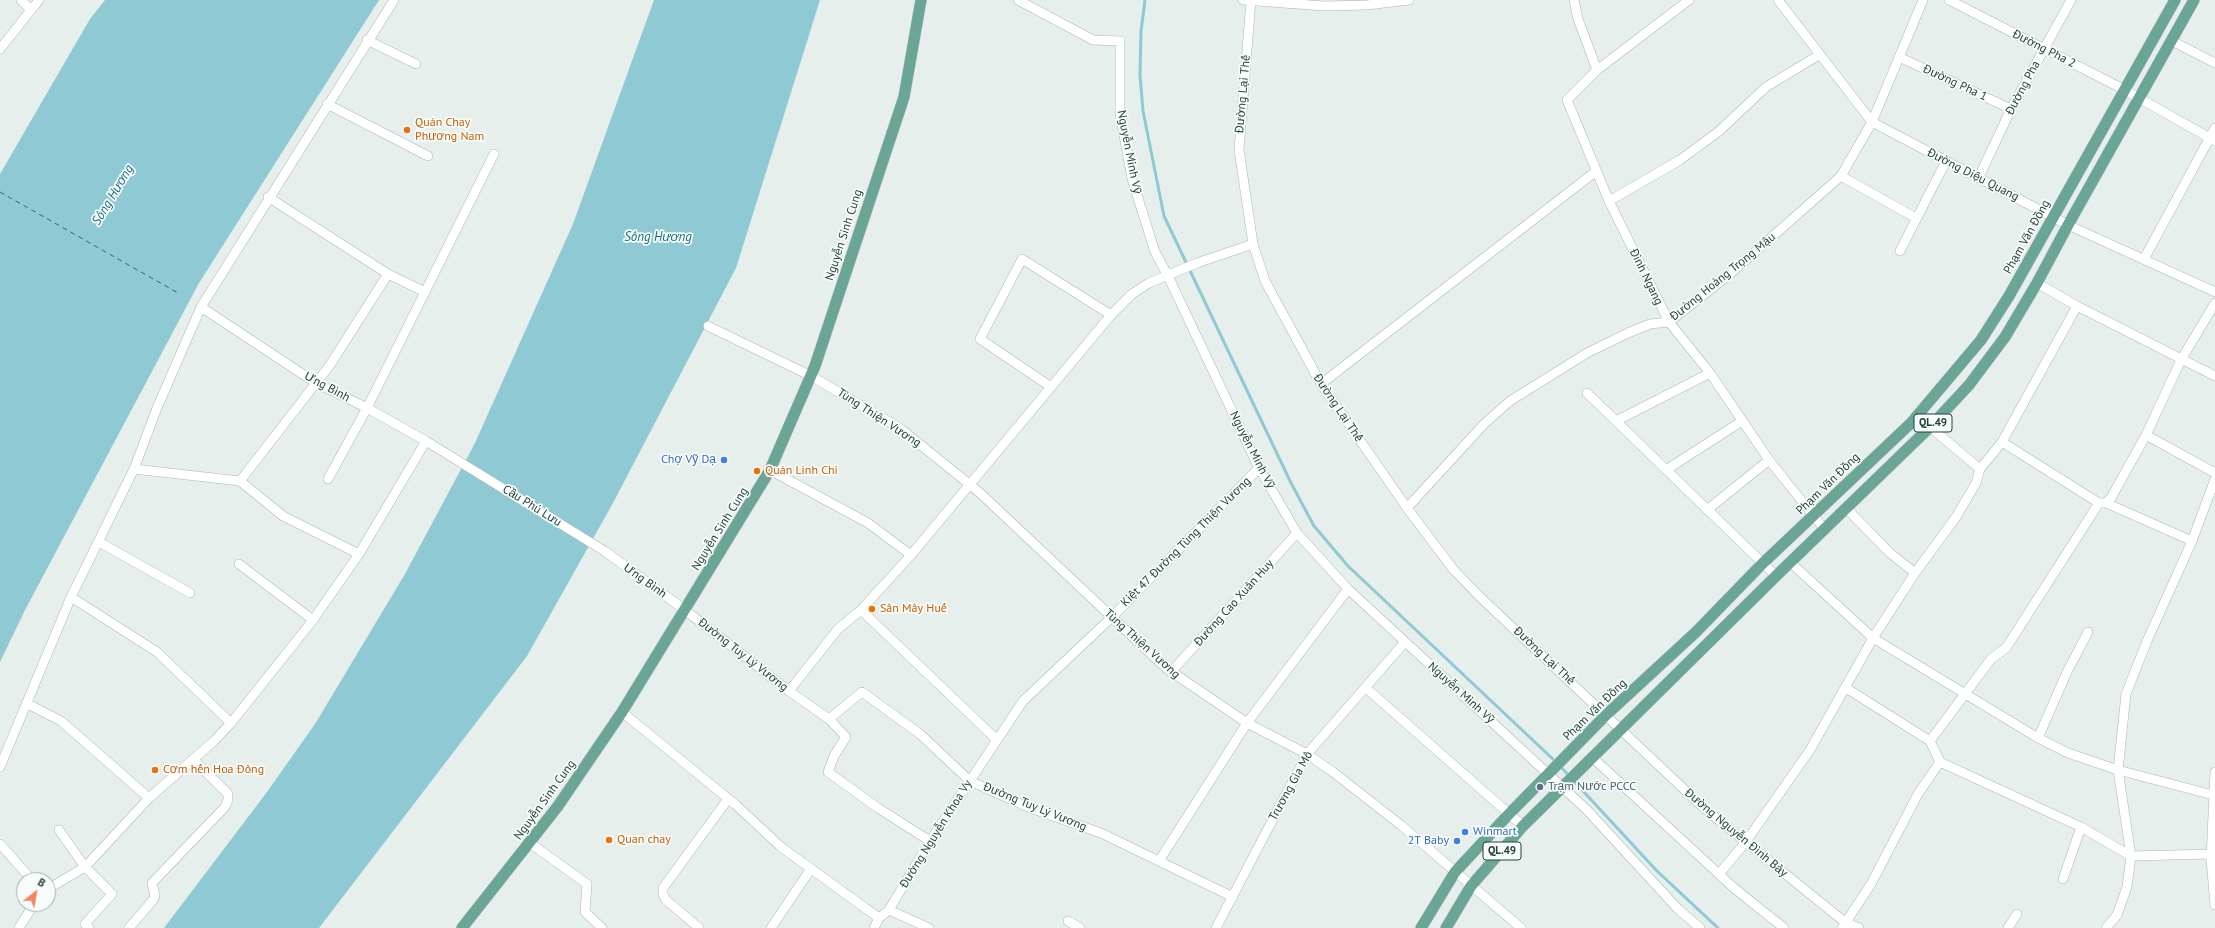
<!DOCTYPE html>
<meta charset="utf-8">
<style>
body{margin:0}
#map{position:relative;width:2215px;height:928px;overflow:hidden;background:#e6efeb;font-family:"PT Sans",sans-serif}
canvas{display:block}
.north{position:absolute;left:16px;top:872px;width:40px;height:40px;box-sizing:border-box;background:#f7fbf9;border:1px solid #a3b1ad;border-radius:50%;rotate:31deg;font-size:11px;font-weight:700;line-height:16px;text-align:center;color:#24423a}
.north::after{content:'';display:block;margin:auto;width:14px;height:18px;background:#f4845f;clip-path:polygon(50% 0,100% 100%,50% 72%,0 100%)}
</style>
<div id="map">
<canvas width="2215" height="928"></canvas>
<div class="north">B</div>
</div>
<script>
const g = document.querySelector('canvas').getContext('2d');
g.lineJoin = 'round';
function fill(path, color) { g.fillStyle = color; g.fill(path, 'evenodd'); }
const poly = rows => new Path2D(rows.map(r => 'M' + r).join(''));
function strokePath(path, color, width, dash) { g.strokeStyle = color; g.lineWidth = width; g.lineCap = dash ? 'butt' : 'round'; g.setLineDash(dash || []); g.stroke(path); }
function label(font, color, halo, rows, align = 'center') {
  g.font = font + ' "PT Sans",sans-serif'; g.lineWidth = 3.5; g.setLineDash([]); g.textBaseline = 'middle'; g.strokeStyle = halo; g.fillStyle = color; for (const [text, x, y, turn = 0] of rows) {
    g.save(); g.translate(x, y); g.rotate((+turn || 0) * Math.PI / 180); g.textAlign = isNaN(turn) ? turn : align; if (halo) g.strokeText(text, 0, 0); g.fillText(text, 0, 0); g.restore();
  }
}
const water = poly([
 [105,0,379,0,199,283,25,610,0,662,0,174,90,19],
 [654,0,820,0,736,268,613,503,527,656,319,928,164,928,267,792,315,724,405,574,475,443,573,224]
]);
const stream = poly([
 [1145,0,1141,31,1140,75,1143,111,1164,216,1291,483,1314,526,1348,566,1556,762],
 [1560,766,1656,870,1718,928]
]);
const ferry = poly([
 [0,192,178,293]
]);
const minor = poly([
 [21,0,31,10],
 [1018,0,1093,40,1120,41,1120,113,1132,179,1155,252,1168,276,1259,468,1297,533,1348,589,1586,809,1678,909,1700,928],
 [1243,0,1324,6,1367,5,1409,0],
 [1251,0,1239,150,1253,244,1265,281,1321,384,1407,508,1453,569,1479,596,1705,809,1846,923,1859,928],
 [1574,0,1578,19,1597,70,1567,100,1609,201,1669,322,1710,373,1769,460,1825,530],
 [1778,0,1872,122,2068,225,2215,292],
 [1949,0,2125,90,2215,141],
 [367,40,416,64],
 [2170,40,2215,63],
 [0,49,39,0],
 [1899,57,2011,109],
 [1597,70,1689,0],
 [327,104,428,156],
 [1841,176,1916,218],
 [1979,177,2011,109,2071,0],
 [268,197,388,274,425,292],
 [1609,201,1680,160,1718,132,1766,87,1819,55],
 [1900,251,1946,161],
 [2144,259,2215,128],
 [2037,283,2077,306,2215,376],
 [201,307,316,383,367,408,426,441,606,552,685,610,789,691,829,719,846,737,834,756,828,772,878,808,930,841],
 [708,326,811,376,901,429,979,492,1166,668,1247,723,1307,754,1333,772,1402,826,1521,928],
 [1321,384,1595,172],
 [1051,387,980,339,1022,259,1111,315],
 [1587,393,1776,576],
 [1616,421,1710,373],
 [1930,427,1980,469],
 [2146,435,2215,473],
 [2002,442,2099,503],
 [134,469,240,481,283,516,359,554],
 [770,470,868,523,911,555],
 [1666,470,1742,421],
 [328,479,367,408,494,154],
 [240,481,330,365,388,274],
 [2106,503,2111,498,2146,435,2181,360,2215,303],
 [1407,508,1484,424,1510,401,1587,353,1628,333,1650,324,1669,322,1730,274,1841,176,1872,122,1923,0],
 [1846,508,1890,553,1915,573],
 [1707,510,1769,460],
 [99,542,190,593],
 [1791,563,1873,638,2038,738,2068,753,2118,770,2213,795],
 [239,564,313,620],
 [71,597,157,652,231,723],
 [861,610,997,740],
 [1171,672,1297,533],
 [1366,688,1523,826],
 [1846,688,1930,741,1940,762,2081,827,2131,856,2211,854],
 [789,691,838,629,861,610,911,555,1111,315,1132,294,1149,283,1197,263,1253,244],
 [26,703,61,721,149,798],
 [622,712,736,805,781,847,879,918],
 [829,719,862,692,920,734,970,781,1030,808,1101,833,1233,897],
 [2038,738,2067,672,2088,632],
 [1930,741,1991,659,2006,648,2099,503,2106,503,2192,541],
 [1593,758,1734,888,1784,928],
 [0,767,71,597,134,469,157,408,201,307,394,0],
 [2215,772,2211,859,2215,905],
 [59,830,85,867,112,894,85,924,89,928],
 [530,843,587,884,585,912,602,928],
 [0,844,32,880],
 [1159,861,1247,723,1348,589],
 [1719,874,1745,843,1810,750,1873,638,1915,573,1956,517,1976,483,1980,469,2002,442,2077,306],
 [2063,879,2081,827],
 [48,889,85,867,149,798,214,741,231,723,313,620,359,554,426,441],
 [889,910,929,928],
 [1068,921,1080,928],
 [19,928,34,904],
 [129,928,153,900,155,896,152,883,225,807,228,800,228,794,193,759],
 [699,928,666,900,663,894,663,888,728,799],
 [771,928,810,870],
 [874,928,879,918,889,910,930,841,1023,701,1112,617,1259,468],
 [1216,928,1307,754,1405,642],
 [1842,928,1871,884,1918,794,1940,762],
 [2008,928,2017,914],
 [2106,928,2117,915,2127,887,2131,856,2118,770,2126,694,2147,641,2192,541,2215,479]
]);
const major = poly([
 [462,928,558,806,622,712,770,470,815,366,904,97,921,0],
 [1421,928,1455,872,1509,814,1606,715,1696,632,1762,564,1911,423,1981,340,2009,296,2175,0],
 [1446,928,1471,886,1523,826,1776,576,1930,427,1969,385,2005,337,2037,283,2068,225,2194,0]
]);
const markers = [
 [407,130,4,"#e8710a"],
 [724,460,4,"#3f7fe0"],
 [757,471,4,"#e8710a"],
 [872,609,4,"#e8710a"],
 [155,770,4,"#e8710a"],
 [1540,787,4,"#5c6f8a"],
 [1465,832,4,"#3f7fe0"],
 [609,840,4,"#e8710a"],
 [1457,841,4,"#3f7fe0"]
];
const shields = [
 [1933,423,38],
 [1502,851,38]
];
const shieldNames = [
 ["QL.49",1933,423],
 ["QL.49",1502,851]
];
const streetNames = [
 ["Đường Pha 2",2044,49,27],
 ["Đường Pha 1",1955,83,25],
 ["Đường Pha",2023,88,-62],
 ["Đường Lại Thế",1243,94,-85],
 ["Nguyễn Minh Vỹ",1129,152,79],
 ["Đường Diệu Quang",1973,175,27],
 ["Nguyễn Sinh Cung",844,235,-72],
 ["Phạm Văn Đồng",2027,237,-61],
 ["Đình Ngang",1646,277,64],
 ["Đường Hoàng Trọng Mậu",1723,277,-39],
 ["Ưng Bình",327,387,28],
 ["Đường Lại Thế",1338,408,56],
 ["Tùng Thiện Vương",879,418,33],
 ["Nguyễn Minh Vỹ",1252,450,63],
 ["Phạm Văn Đồng",1828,484,-44],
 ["Cầu Phú Lưu",532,506,32],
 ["Nguyễn Sinh Cung",720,529,-58],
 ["Kiệt 47 Đường Tùng Thiện Vương",1186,542,-45],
 ["Ưng Bình",645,581,36],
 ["Đường Cao Xuân Huy",1234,603,-48],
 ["Tùng Thiện Vương",1142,644,42],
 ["Đường Tuy Lý Vương",743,655,38],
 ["Đường Lại Thế",1544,656,43],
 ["Nguyễn Minh Vỹ",1461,693,42],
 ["Phạm Văn Đồng",1595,710,-44],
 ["Trương Gia Mô",1291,786,-61],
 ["Nguyễn Sinh Cung",545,800,-54],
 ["Đường Tuy Lý Vương",1035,807,22],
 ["Đường Nguyễn Đình Bảy",1736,833,40],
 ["Đường Nguyễn Khoa Vy",936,834,-58]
];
const foodNames = [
 ["Quán Chay",415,123],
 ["Phương Nam",415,137],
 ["Quán Linh Chi",765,471],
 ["Sân Mây Huế",880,609],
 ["Cơm hến Hoa Đông",163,770],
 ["Quan chay",617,840]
];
const shopNames = [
 ["Chợ Vỹ Dạ",716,460],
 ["Winmart",1473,832,"left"],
 ["2T Baby",1449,841]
];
const serviceNames = [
 ["Trạm Nước PCCC",1548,787]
];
const waterNames = [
 ["Sông Hương",113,195,-59],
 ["Sông Hương",658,237]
];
fill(water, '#8ec9d4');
strokePath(stream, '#8ec9d4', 3);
strokePath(ferry, '#1c6f80', 1, [5, 4]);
strokePath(minor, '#a8b8b2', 10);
strokePath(major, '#c2cac8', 12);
strokePath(minor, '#fff', 9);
strokePath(major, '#6aa596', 11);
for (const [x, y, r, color] of markers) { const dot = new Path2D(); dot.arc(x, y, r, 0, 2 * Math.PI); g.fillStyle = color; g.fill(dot); strokePath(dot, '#f7fbf9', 1.5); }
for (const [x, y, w] of shields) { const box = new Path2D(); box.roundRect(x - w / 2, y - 9, w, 18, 3); g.fillStyle = '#f7fbf9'; g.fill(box); strokePath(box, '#24423a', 1); }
label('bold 11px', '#24423a', null, shieldNames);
label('12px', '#24423a', '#f7fbf9', streetNames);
label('12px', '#c56008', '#f7fbf9', foodNames, 'left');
label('12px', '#366cbe', '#f7fbf9', shopNames, 'right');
label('12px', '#4e5e75', '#f7fbf9', serviceNames, 'left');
label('italic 13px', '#1c6f80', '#f7fbf9', waterNames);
</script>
